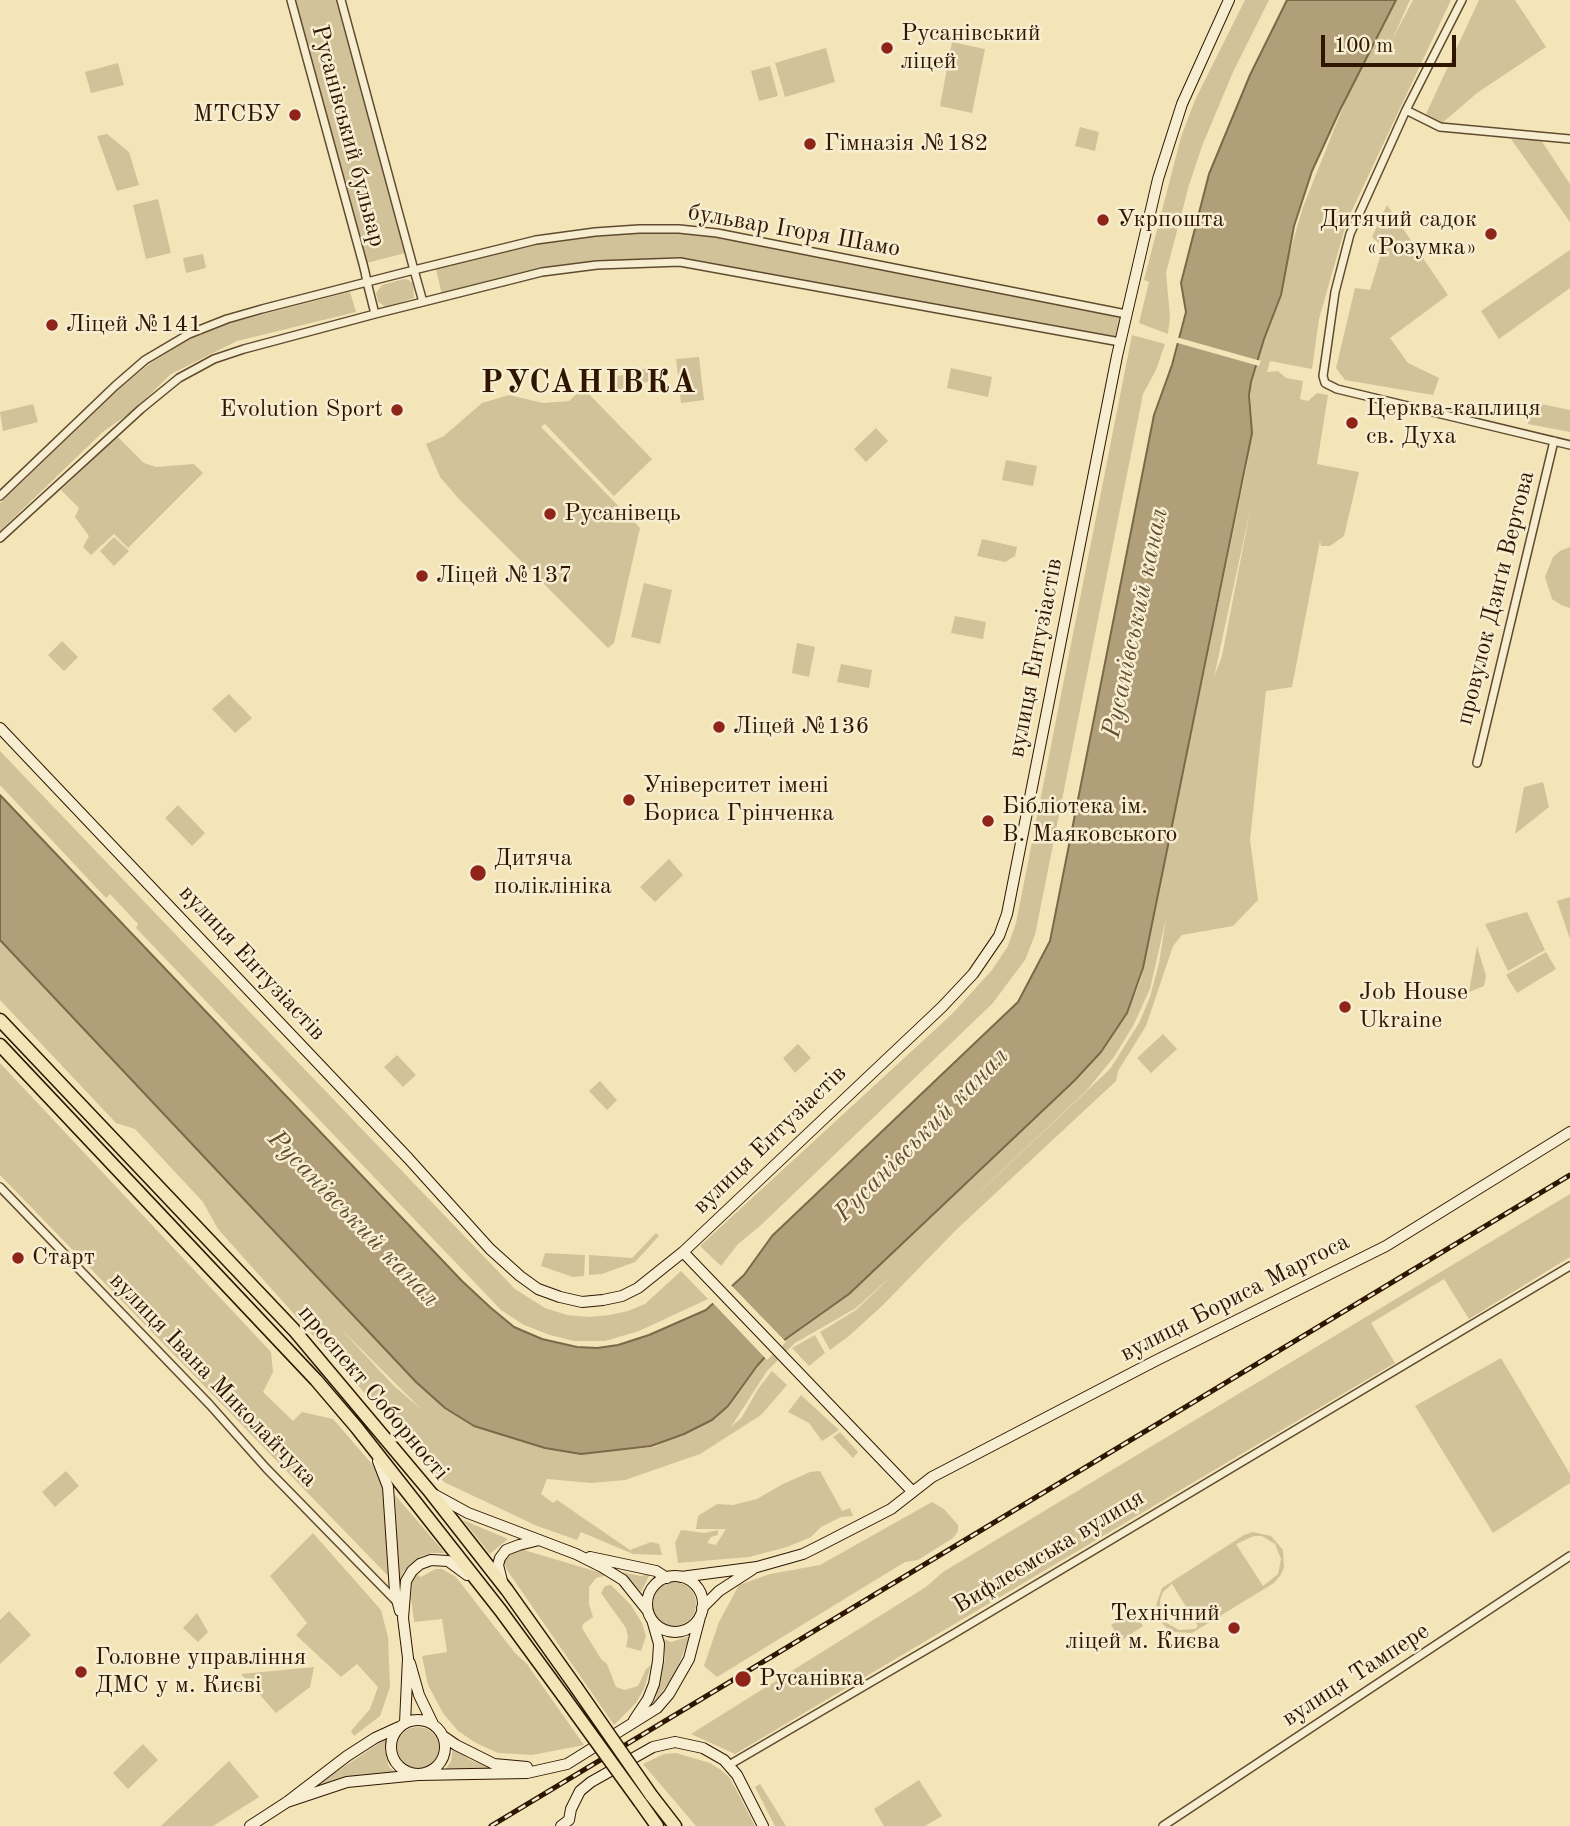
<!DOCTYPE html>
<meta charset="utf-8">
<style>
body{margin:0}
#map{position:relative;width:1570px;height:1826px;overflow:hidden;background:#f3e5b8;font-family:"Old Standard TT",serif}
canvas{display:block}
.scale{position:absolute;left:1321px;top:35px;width:135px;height:32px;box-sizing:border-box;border:4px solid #301600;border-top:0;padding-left:9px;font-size:21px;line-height:24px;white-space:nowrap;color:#301600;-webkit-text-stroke:5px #f7eed1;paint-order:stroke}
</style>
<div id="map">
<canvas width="1570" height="1826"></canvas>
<div class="scale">100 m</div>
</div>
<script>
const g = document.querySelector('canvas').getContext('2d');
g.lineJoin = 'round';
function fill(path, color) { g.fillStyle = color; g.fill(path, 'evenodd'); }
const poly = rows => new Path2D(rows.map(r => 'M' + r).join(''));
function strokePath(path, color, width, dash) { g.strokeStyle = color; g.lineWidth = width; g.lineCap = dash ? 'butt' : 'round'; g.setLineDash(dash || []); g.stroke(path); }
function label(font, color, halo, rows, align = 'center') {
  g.font = font + ' "Old Standard TT",serif'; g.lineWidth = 5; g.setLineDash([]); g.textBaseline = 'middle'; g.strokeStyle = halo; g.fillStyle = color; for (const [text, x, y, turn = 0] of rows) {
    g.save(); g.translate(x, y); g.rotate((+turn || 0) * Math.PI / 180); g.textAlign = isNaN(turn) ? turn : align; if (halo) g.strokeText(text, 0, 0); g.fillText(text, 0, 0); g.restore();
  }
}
const green = poly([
 [291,0,341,0,409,252,363,264],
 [1245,0,1269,0,1233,72,1202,146,1189,185,1166,273,1170,317,1168,334,1139,323,1149,282,1144,280,1181,137,1195,100],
 [1396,0,1410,0,1392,40,1413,0,1451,0,1347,221,1319,319,1312,369,1270,361,1267,372,1278,371,1286,378,1303,381,1300,399,1308,401,1317,393,1328,395,1317,464,1359,472,1344,536,1330,546,1321,546,1320,541,1292,687,1266,691,1250,840,1258,900,1233,926,1182,935,1173,946,1146,1026,1118,1071,1116,1081,956,1230,883,1305,849,1336,830,1350,820,1332,856,1310,895,1273,856,1308,795,1343,767,1371,731,1427,742,1417,758,1389,772,1371,787,1385,761,1415,700,1454,625,1480,591,1483,547,1479,541,1494,553,1503,557,1500,630,1550,651,1542,659,1544,662,1555,633,1554,581,1532,577,1540,537,1526,444,1482,218,1229,203,1202,135,1129,116,1123,0,1000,0,940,399,1363,445,1408,474,1426,545,1448,621,1450,654,1447,712,1420,729,1404,770,1351,851,1292,1071,1084,1098,1055,1127,1013,1141,979,1247,465,1252,425,1250,388,1303,207,1349,92],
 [1251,506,1222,656,1214,677],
 [1166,919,1159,963,1150,997,1139,1023,1110,1069,909,1259,1087,1090,1114,1057,1133,1026,1150,989],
 [339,1327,421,1409,394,1386],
 [1479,0,1515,0,1546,47,1477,93,1441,124,1425,116],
 [952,42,985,49,972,113,940,106],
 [826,48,835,82,785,97,775,63],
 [118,63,124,85,91,93,85,72],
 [770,66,778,96,759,101,751,71],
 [1080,127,1099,132,1095,151,1075,146],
 [107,134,129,152,139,185,117,191,97,136],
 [1511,139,1541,140,1570,184,1570,222],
 [158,199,171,253,146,259,133,205],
 [1387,205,1448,295,1390,338,1408,363,1439,378,1433,395,1345,380,1336,368,1355,288,1370,290,1383,247,1372,237],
 [679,229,1126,314,1120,342,680,262,597,265,442,295,435,265,490,251,596,232],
 [1570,250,1570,288,1499,339,1481,311],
 [203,254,206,268,186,273,183,258],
 [404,279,409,280,413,284,414,298,386,307,378,302,376,293,382,285],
 [350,292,356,312,237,341,171,374,133,411,104,431,0,531,0,503,119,389,149,364,191,338,229,323],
 [1132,335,1165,344,1156,370,1143,394,1035,935,1025,960,992,1004,760,1226,738,1244,721,1266,700,1246,952,1014,992,970,1008,946,1016,923],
 [699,357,704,400,681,403,676,359],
 [647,368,650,381,612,392,608,379],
 [951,368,992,377,988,397,947,388],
 [583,388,652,459,614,496,545,424,541,427,640,528,614,643,608,648,459,499,440,477,426,444,444,436,482,403,509,395,543,403,569,401],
 [1532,402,1570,410,1570,432,1528,424],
 [33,404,38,422,3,431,0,412],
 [876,428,888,441,866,462,854,449],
 [117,436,144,463,156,467,194,464,203,473,128,548,114,534,91,555,83,547,89,536,75,517,79,508,61,490],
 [1006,460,1037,466,1033,486,1002,480],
 [114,537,129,551,114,566,100,551],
 [982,539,1017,547,1015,556,1005,562,977,556],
 [1570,547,1570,608,1561,605,1552,599,1545,577,1553,557,1560,551],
 [644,583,672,590,660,644,631,637],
 [955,616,986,622,983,639,951,633],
 [62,641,78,657,64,671,48,655],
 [797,643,815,647,809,677,792,673],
 [841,664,872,670,869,688,837,682],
 [229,694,252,718,235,733,212,709],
 [0,751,515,1289,545,1308,567,1315,590,1317,609,1315,628,1311,645,1304,681,1271,708,1299,639,1331,605,1341,574,1341,550,1335,524,1325,501,1310,136,928,138,924,110,894,106,898,0,785],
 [1543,782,1549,807,1515,834,1524,787],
 [178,805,205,833,192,846,165,818],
 [669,859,683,875,655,902,640,887],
 [1570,897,1570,939,1557,901],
 [1527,912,1545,950,1508,971,1485,924],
 [1477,946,1486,976,1484,986,1469,992],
 [1546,952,1556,969,1517,993,1506,975],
 [1163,1034,1177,1049,1151,1073,1137,1058],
 [798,1044,811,1058,795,1073,783,1058],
 [397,1055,416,1075,403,1087,384,1067],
 [0,1063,271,1352,273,1372,263,1392,293,1421,302,1412,333,1419,378,1471,387,1507,390,1578,0,1175],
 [600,1081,617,1100,607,1110,589,1091],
 [1570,1194,1570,1257,1469,1319,1444,1279,1371,1323,1395,1363,735,1754,691,1734,926,1587,943,1572],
 [656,1233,659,1236,635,1262,602,1274,589,1275,589,1255,632,1258],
 [545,1253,585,1255,584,1276,573,1277,541,1266],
 [815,1335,825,1353,809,1366,792,1348],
 [1501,1358,1570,1474,1570,1483,1493,1533,1415,1406],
 [801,1395,839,1430,822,1441,809,1423,788,1412],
 [840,1432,858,1452,853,1458,833,1437],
 [66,1471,79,1486,55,1507,42,1492],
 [820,1471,842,1511,850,1508,853,1516,841,1517,821,1527,811,1537,787,1547,749,1557,678,1563,675,1543,681,1530,705,1533,718,1530,718,1535,711,1537,707,1543,716,1545,726,1529,696,1529,698,1516,717,1504,733,1505,757,1499,783,1484,810,1472],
 [395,1495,445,1553,432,1553,421,1556,403,1572,399,1583],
 [932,1502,944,1509,958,1525,958,1531,953,1538,918,1560,905,1562,717,1677,704,1666,719,1622,739,1585,770,1574,820,1565],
 [463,1520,508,1539,490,1554],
 [1253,1532,1271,1536,1283,1550,1284,1568,1280,1576,1274,1583,1192,1633,1175,1632,1167,1628,1161,1622,1156,1605,1162,1588,1244,1535],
 [1254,1536,1262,1536,1275,1544,1281,1559,1278,1574,1263,1586,1236,1544],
 [1172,1584,1198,1626,1195,1629,1179,1630,1165,1622,1161,1616,1160,1600,1163,1592],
 [313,1533,381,1610,388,1637,390,1687,380,1716,354,1736,351,1731,370,1709,378,1687,357,1664,341,1677,296,1635,307,1623,270,1576],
 [524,1550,608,1575,596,1578,589,1587,589,1604,593,1617,583,1624,582,1628,601,1659,607,1664,616,1687,625,1690,638,1686,646,1669,651,1665,644,1689,636,1703,614,1725,507,1570,504,1561,506,1555,513,1551],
 [435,1569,442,1569,456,1577,515,1653,527,1664,584,1745,532,1755,498,1753,476,1743,458,1731,443,1713,428,1685,422,1656,447,1652,442,1619,414,1622,411,1597,412,1582,416,1574,421,1577],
 [622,1572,641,1576,650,1574,641,1592],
 '652 1604a22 22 0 1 1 44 0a22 22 0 1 1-44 0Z',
 [611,1585,631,1605,642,1623,646,1636,641,1651,626,1647,628,1637,626,1628,601,1593,605,1586],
 [9,1611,31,1635,0,1664,0,1620],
 [1133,1611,1143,1626,1121,1641,1111,1625],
 [197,1613,208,1632,198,1642,183,1628],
 [690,1636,675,1674,655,1701,665,1659,664,1639,671,1642],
 [314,1667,310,1687,276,1713,241,1674],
 '397 1748a21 21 0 1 1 42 0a21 21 0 1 1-42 0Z',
 [387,1738,385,1753,389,1767,397,1774,336,1782,312,1788],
 [143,1744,158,1760,128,1789,113,1773],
 [453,1748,470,1760,496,1770,444,1772,451,1761],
 [676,1753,710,1763,721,1770,730,1778,755,1826,696,1826,643,1764,664,1754],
 [229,1761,259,1797,213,1826,161,1826],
 [919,1780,942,1816,925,1826,884,1826,874,1809],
 [760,1784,786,1826,775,1826,755,1787]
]);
const water = poly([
 [1287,0,1396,0,1340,110,1312,171,1294,226,1281,295,1264,339,1251,382,1249,395,1252,433,1143,968,1127,1013,1101,1052,1074,1081,849,1294,773,1348,757,1366,728,1406,712,1420,684,1434,651,1446,581,1454,545,1448,474,1426,445,1408,416,1382,0,940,0,795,462,1281,491,1308,514,1327,542,1339,577,1347,597,1348,618,1345,649,1335,706,1310,744,1275,772,1236,1018,1002,1050,941,1154,415,1172,365,1186,312,1181,283,1209,174,1250,75,1287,0]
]);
const pier = poly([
 [1176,337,1261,361,1259,366,1174,342],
 [730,1284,786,1342,767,1360,711,1301]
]);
const street = poly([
 [341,0,414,270,536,240,595,232,639,229,679,229,717,233,1126,314],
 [1462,0,1406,110,1350,234,1335,292,1323,376,1325,383,1337,389,1570,445],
 [1406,110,1440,127,1570,139],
 [423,302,542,272,597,265,680,262,1120,342],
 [0,496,115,386,145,360,189,334,227,319,262,309,367,282,414,270,423,302,375,314,367,282,365,272,363,264,291,0],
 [0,538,141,409,179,378,214,359,244,349,375,314],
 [1477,763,1554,441],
 [0,1187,210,1405,266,1468,396,1601],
 [729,1765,955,1633,1570,1266],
 [1163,1826,1570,1556]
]);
const secondary = poly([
 [0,728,408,1158,490,1249,520,1276,538,1289,560,1297,582,1302,603,1300,622,1296,638,1288,683,1252,942,1007,973,974,999,936,1007,914,1117,356,1158,179,1182,104,1229,0],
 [683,1252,912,1491],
 [378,1461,388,1487,395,1592,400,1611],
 [435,1495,468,1513,576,1554,602,1567,623,1580,647,1610],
 [590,1557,656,1571,667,1578],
 '647 1604a28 28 0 1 1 56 0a28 28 0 1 1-56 0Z',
 [681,1577,757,1567,803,1554,821,1545,891,1509,932,1477,1155,1361,1386,1246,1570,1132],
 [502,1581,498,1565,500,1558,506,1550,519,1545,539,1540],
 [702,1608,719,1591,753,1569],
 [410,1663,419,1695,433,1724],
 '391 1747a27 27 0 1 1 54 0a27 27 0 1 1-54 0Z',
 [634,1720,648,1699,654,1684,658,1661,659,1644,653,1623],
 [405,1723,408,1658,403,1618,406,1581,412,1571,420,1564,431,1560,448,1561,467,1575],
 [443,1736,456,1745,494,1764,527,1767],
 [287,1802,347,1782,418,1775,527,1773,567,1764,657,1708,669,1694,689,1659,700,1617],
 [250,1826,287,1802,347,1756,375,1738,399,1727],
 [561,1826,569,1820,571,1809,580,1791,591,1782,653,1747,675,1742,703,1748,724,1760,737,1775,763,1826]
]);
const highway = poly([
 [0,1020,294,1330,431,1493,507,1590,576,1687],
 [0,1045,316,1380,357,1428,501,1611,564,1697],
 [651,1795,675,1826],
 [640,1802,657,1826]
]);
const rail = poly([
 [491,1826,1570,1175]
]);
const highwayBridge = poly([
 [576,1687,651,1795],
 [564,1697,640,1802]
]);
const markers = [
 [887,48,7,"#8f2418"],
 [295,115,7,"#8f2418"],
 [810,144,7,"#8f2418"],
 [1103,220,7,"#8f2418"],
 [1491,234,7,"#8f2418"],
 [52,325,7,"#8f2418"],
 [397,410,7,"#8f2418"],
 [1352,423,7,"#8f2418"],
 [550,514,7,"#8f2418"],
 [422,576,7,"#8f2418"],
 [719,727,7,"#8f2418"],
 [629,800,7,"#8f2418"],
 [988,821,7,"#8f2418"],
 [478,873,9,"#8f2418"],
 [1345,1007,7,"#8f2418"],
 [18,1258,7,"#8f2418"],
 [1234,1628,7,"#8f2418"],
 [81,1672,7,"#8f2418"],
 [743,1679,9,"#8f2418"]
];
const poiNames = [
 ["Русанівський",901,34],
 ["ліцей",901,62],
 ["МТСБУ",281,115,"right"],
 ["Гімназія №182",824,144],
 ["Укрпошта",1117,220],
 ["Дитячий садок",1477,220,"right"],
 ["«Розумка»",1477,248,"right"],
 ["Ліцей №141",66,325],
 ["Церква-каплиця",1366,409],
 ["св. Духа",1366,437],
 ["Evolution Sport",383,410,"right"],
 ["Русанівець",564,514],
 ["Ліцей №137",436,576],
 ["Ліцей №136",733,727],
 ["Університет імені",643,786],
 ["Бориса Грінченка",643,814],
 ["Бібліотека ім.",1002,807],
 ["В. Маяковського",1002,835],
 ["Дитяча",494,859],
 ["поліклініка",494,887],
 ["Job House",1359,993],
 ["Ukraine",1359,1021],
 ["Старт",32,1258],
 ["Технічний",1220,1614,"right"],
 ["ліцей м. Києва",1220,1642,"right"],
 ["Головне управління",95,1658],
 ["ДМС у м. Києві",95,1686],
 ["Русанівка",759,1679]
];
const streetNames = [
 ["Русанівський бульвар",348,136,75],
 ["бульвар Ігоря Шамо",794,231,10],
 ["провулок Дзиґи Вертова",1496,598,-76],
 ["вулиця Ентузіастів",1036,658,-79],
 ["вулиця Ентузіастів",252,963,47],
 ["вулиця Ентузіастів",770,1140,-44],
 ["вулиця Бориса Мартоса",1235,1298,-27],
 ["вулиця Івана Миколайчука",213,1380,46],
 ["проспект Соборності",373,1393,50],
 ["Вифлеємська вулиця",1049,1552,-31],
 ["вулиця Тампере",1356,1675,-33]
];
const waterNames = [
 ["Русанівський канал",1136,623,-78],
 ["Русанівський канал",922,1135,-45],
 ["Русанівський канал",353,1219,46]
];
const districtNames = [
 ["РУСАНІВКА",589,384]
];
fill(green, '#d2c299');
fill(water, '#b19f79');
strokePath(water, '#7d6849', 2);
fill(pier, '#f3e5b8');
strokePath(street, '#614a2e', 10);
strokePath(secondary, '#301600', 12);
strokePath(highway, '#301600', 15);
strokePath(street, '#f7eed1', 7);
strokePath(secondary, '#f7eed1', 10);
strokePath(highway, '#f3e5b8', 12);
strokePath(rail, '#301600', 5);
strokePath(rail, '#f7eed1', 2.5, [8]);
strokePath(highwayBridge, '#301600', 15, []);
strokePath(highwayBridge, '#f3e5b8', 12);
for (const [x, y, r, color] of markers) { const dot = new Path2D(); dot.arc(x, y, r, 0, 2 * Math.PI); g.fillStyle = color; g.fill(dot); strokePath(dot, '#f7eed1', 2.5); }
label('24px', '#301600', '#f7eed1', poiNames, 'left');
label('24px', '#301600', '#f7eed1', streetNames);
label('italic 26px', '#644d30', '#f7eed1', waterNames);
g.letterSpacing = '2px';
label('bold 32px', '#301600', '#f7eed1', districtNames);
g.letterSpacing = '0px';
</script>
